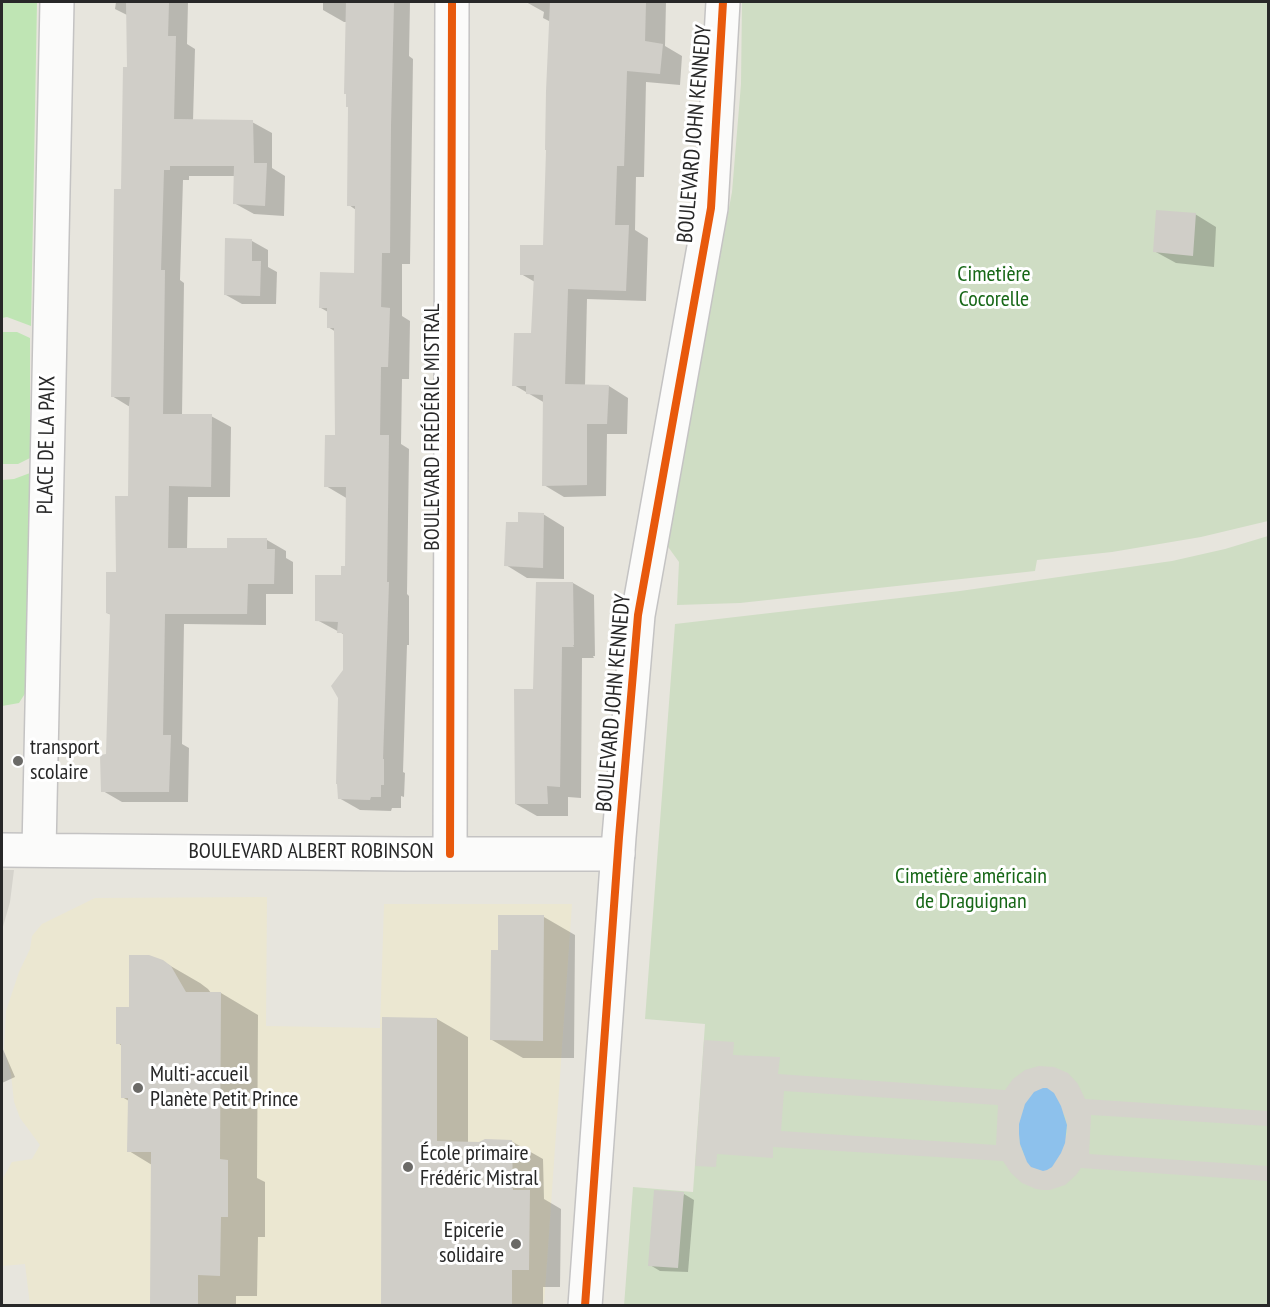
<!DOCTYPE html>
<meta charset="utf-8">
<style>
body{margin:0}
#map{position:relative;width:1270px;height:1307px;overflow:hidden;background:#e7e5dd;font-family:"PT Sans Narrow",sans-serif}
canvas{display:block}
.frame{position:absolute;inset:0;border:3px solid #282828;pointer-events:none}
</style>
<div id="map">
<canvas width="1270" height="1307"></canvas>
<div class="frame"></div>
</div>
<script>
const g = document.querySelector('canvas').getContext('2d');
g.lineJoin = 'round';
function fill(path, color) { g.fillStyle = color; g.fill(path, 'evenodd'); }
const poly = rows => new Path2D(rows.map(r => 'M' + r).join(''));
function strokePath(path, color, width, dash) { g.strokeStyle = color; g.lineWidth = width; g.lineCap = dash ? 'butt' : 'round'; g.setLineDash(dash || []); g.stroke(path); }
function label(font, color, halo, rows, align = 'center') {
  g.font = font + ' "PT Sans Narrow",sans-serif'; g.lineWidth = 6; g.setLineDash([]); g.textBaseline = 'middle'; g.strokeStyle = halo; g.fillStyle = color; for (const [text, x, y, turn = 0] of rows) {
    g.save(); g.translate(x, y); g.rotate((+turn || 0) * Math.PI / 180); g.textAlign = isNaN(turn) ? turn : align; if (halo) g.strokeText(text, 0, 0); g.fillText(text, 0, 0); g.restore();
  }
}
const education = poly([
 [267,897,266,1026,380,1028,384,904,572,904,544,1305,30,1305,25,1264,2,1266,2,1180,12,1162,32,1159,40,1145,20,1118,14,1102,11,1074,4,1050,6,1011,19,972,30,949,32,936,42,924,95,898]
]);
const green = poly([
 [2,2,37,2,31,326,7,317,2,318],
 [2,332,17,332,30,338,30,458,18,464,2,464],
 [30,473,26,692,19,703,2,706,2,480,14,479]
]);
const cemetery = poly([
 [742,2,1268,2,1268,521,1201,537,1112,552,1037,560,1035,571,740,603,677,605,679,562,666,544,732,192,741,84],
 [1268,536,1268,1305,624,1306,633,1187,693,1192,705,1024,645,1019,675,624,960,591,1172,561,1225,549]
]);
const plaza = poly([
 [2,870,14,870,10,902,2,930],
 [704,1040,734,1042,733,1055,780,1057,778,1074,1005,1090,1013,1079,1025,1070,1039,1066,1054,1067,1068,1073,1078,1084,1085,1099,1268,1111,1268,1126,1091,1115,1089,1154,1268,1166,1268,1181,1081,1168,1076,1175,1065,1185,1050,1190,1043,1190,1036,1189,1022,1183,1011,1173,1003,1161,773,1147,773,1158,717,1154,716,1167,695,1166],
 [784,1091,998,1105,996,1145,781,1131],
 [1065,1115,1067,1125,1067,1135,1024,1155,1020,1144,1019,1124]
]);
const water = poly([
 [1043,1088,1047,1088,1054,1093,1061,1106,1067,1125,1065,1143,1061,1153,1052,1167,1047,1170,1043,1171,1031,1167,1027,1162,1020,1144,1019,1134,1019,1124,1025,1104,1034,1092]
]);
const shadow = poly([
 [116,2,188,2,187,44,195,49,193,121,252,122,272,133,272,168,285,176,284,216,254,214,234,203,235,176,189,176,189,180,183,180,180,280,184,283,182,415,211,416,231,427,230,497,188,497,187,549,228,550,267,540,286,551,286,558,293,562,293,594,266,594,266,625,184,624,182,744,189,748,188,802,122,802,103,791,108,756,111,615,107,613,118,574,129,498,130,407,112,396,129,69,127,15,115,9],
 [323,2,410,2,409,56,413,59,410,264,402,264,402,316,410,321,409,379,402,379,401,444,409,449,407,594,409,596,409,645,407,645,403,772,405,773,404,797,401,796,401,808,392,808,391,811,360,810,339,798,345,671,345,635,317,620,343,576,346,567,348,499,326,486,336,436,336,332,328,327,328,312,321,308,355,274,356,210,349,205,350,107,347,22,344,22,323,10],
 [526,2,666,2,665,46,682,56,680,85,646,82,644,177,636,177,635,230,648,238,646,301,587,299,585,386,609,386,628,398,627,434,607,434,606,496,564,497,544,485,545,403,514,385,533,334,535,282,521,274,544,246,551,22,543,18,544,12],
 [1195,214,1216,227,1214,267,1176,263,1154,251],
 [252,241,268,250,268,267,277,272,276,304,242,304,226,295],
 [543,514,564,527,564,579,527,578,506,565,519,524],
 [573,583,594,595,595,656,593,656,594,658,582,658,581,798,568,797,568,816,537,816,516,804,535,691],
 [544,917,575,935,574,1058,523,1058,492,1040,500,952],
 [162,961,200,983,208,989,211,993,221,993,258,1015,257,1178,265,1182,265,1237,258,1237,257,1296,236,1296,236,1306,152,1306,152,1165,129,1151,129,1101,122,1097,122,1046,118,1043,130,1008],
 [384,1018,437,1019,468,1037,468,1143,511,1141,543,1159,544,1199,561,1209,560,1287,543,1287,543,1306,382,1306],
 [2,1047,15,1077,2,1083],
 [684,1194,694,1200,688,1272,660,1271,650,1265]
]);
const building = poly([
 [126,2,169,2,168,36,176,36,174,119,253,120,254,163,267,163,265,206,233,204,234,166,170,166,170,170,164,170,161,270,165,270,163,414,212,414,211,487,169,486,168,548,227,548,227,538,267,538,267,549,275,549,274,584,248,584,247,614,165,614,163,735,171,735,169,792,101,792,100,755,106,754,110,614,106,613,106,572,116,572,115,496,128,496,129,405,130,397,111,397,114,189,121,189,123,67,127,67],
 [346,2,394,2,391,124,390,253,382,253,381,307,390,308,388,367,381,367,380,435,389,435,387,582,389,582,383,759,384,759,384,785,381,785,381,797,371,797,370,800,338,799,337,784,336,784,338,698,331,686,343,670,343,633,337,633,338,622,315,621,315,575,341,575,341,566,345,566,346,487,324,487,325,435,335,435,334,328,327,328,327,308,319,308,320,272,354,273,355,206,347,206,348,107,346,107,346,94,344,94],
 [550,2,646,2,645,41,663,44,660,74,627,71,624,166,617,166,615,225,629,225,626,291,568,289,565,384,609,385,607,424,587,424,587,485,542,486,543,395,526,394,526,386,512,386,514,333,531,333,534,275,520,275,520,245,543,245,546,150,545,150,546,91],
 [1156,210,1196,213,1193,256,1153,252],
 [225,238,252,239,252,261,261,261,260,296,224,295],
 [518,512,544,513,543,568,504,566,506,522,518,522],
 [536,582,573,582,574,645,573,645,574,647,562,647,560,787,547,786,548,804,515,804,514,689,533,689],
 [498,915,544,915,543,1041,490,1040,491,950,498,950],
 [129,955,149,955,163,960,171,966,186,992,221,992,220,1159,228,1160,228,1217,221,1217,220,1276,198,1275,198,1305,150,1305,151,1152,127,1152,128,1098,121,1098,121,1044,116,1044,116,1007,129,1007],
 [382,1017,437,1018,437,1141,479,1142,485,1139,512,1140,513,1190,530,1190,529,1270,512,1270,512,1305,381,1305],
 [654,1190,684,1192,678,1268,648,1266]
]);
const minor = poly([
 [2,850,407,854,618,854],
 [39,850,57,2],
 [450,854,452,2]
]);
const tertiary = poly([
 [585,1306,619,837,638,615,711,208,723,2]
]);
const cycleway = poly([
 [450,854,452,2],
 [585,1306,619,837,638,615,711,208,723,2]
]);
const markers = [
 [18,761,6,"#6b6a67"],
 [138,1088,6,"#6b6a67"],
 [408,1167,6,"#6b6a67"],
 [516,1244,6,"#6b6a67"]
];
const streetNames = [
 ["BOULEVARD JOHN KENNEDY",695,134,-85],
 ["BOULEVARD FRÉDÉRIC MISTRAL",433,427,-90],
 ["PLACE DE LA PAIX",47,445,-89],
 ["BOULEVARD JOHN KENNEDY",614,703,-85],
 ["BOULEVARD ALBERT ROBINSON",311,852]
];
const parkNames = [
 ["Cimetière",994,275],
 ["Cocorelle",994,300],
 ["Cimetière américain",971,877],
 ["de Draguignan",971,902]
];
const poiNames = [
 ["transport",30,748],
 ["scolaire",30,773],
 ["Multi-accueil",150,1075],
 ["Planète Petit Prince",150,1100],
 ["École primaire",420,1154],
 ["Frédéric Mistral",420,1179],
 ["Epicerie",504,1231,"right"],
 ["solidaire",504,1256,"right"]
];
fill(education, '#ebe7d1');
fill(green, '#bfe5b4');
fill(cemetery, '#cfddc4');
fill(plaza, '#d5d3cc');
fill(water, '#8dc1ec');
fill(shadow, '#0003');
fill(building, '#d0cec8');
strokePath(minor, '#c4c3c3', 36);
strokePath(tertiary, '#c4c3c3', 36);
strokePath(minor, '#fbfbfa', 33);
strokePath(tertiary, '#fbfbfa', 33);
strokePath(cycleway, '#e8590c', 8);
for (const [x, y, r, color] of markers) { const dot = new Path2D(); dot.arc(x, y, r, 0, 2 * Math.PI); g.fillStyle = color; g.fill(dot); strokePath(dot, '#fff', 2); }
label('22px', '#282828', '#fff', streetNames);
label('22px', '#176717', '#fff', parkNames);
label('22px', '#282828', '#fff', poiNames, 'left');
</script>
